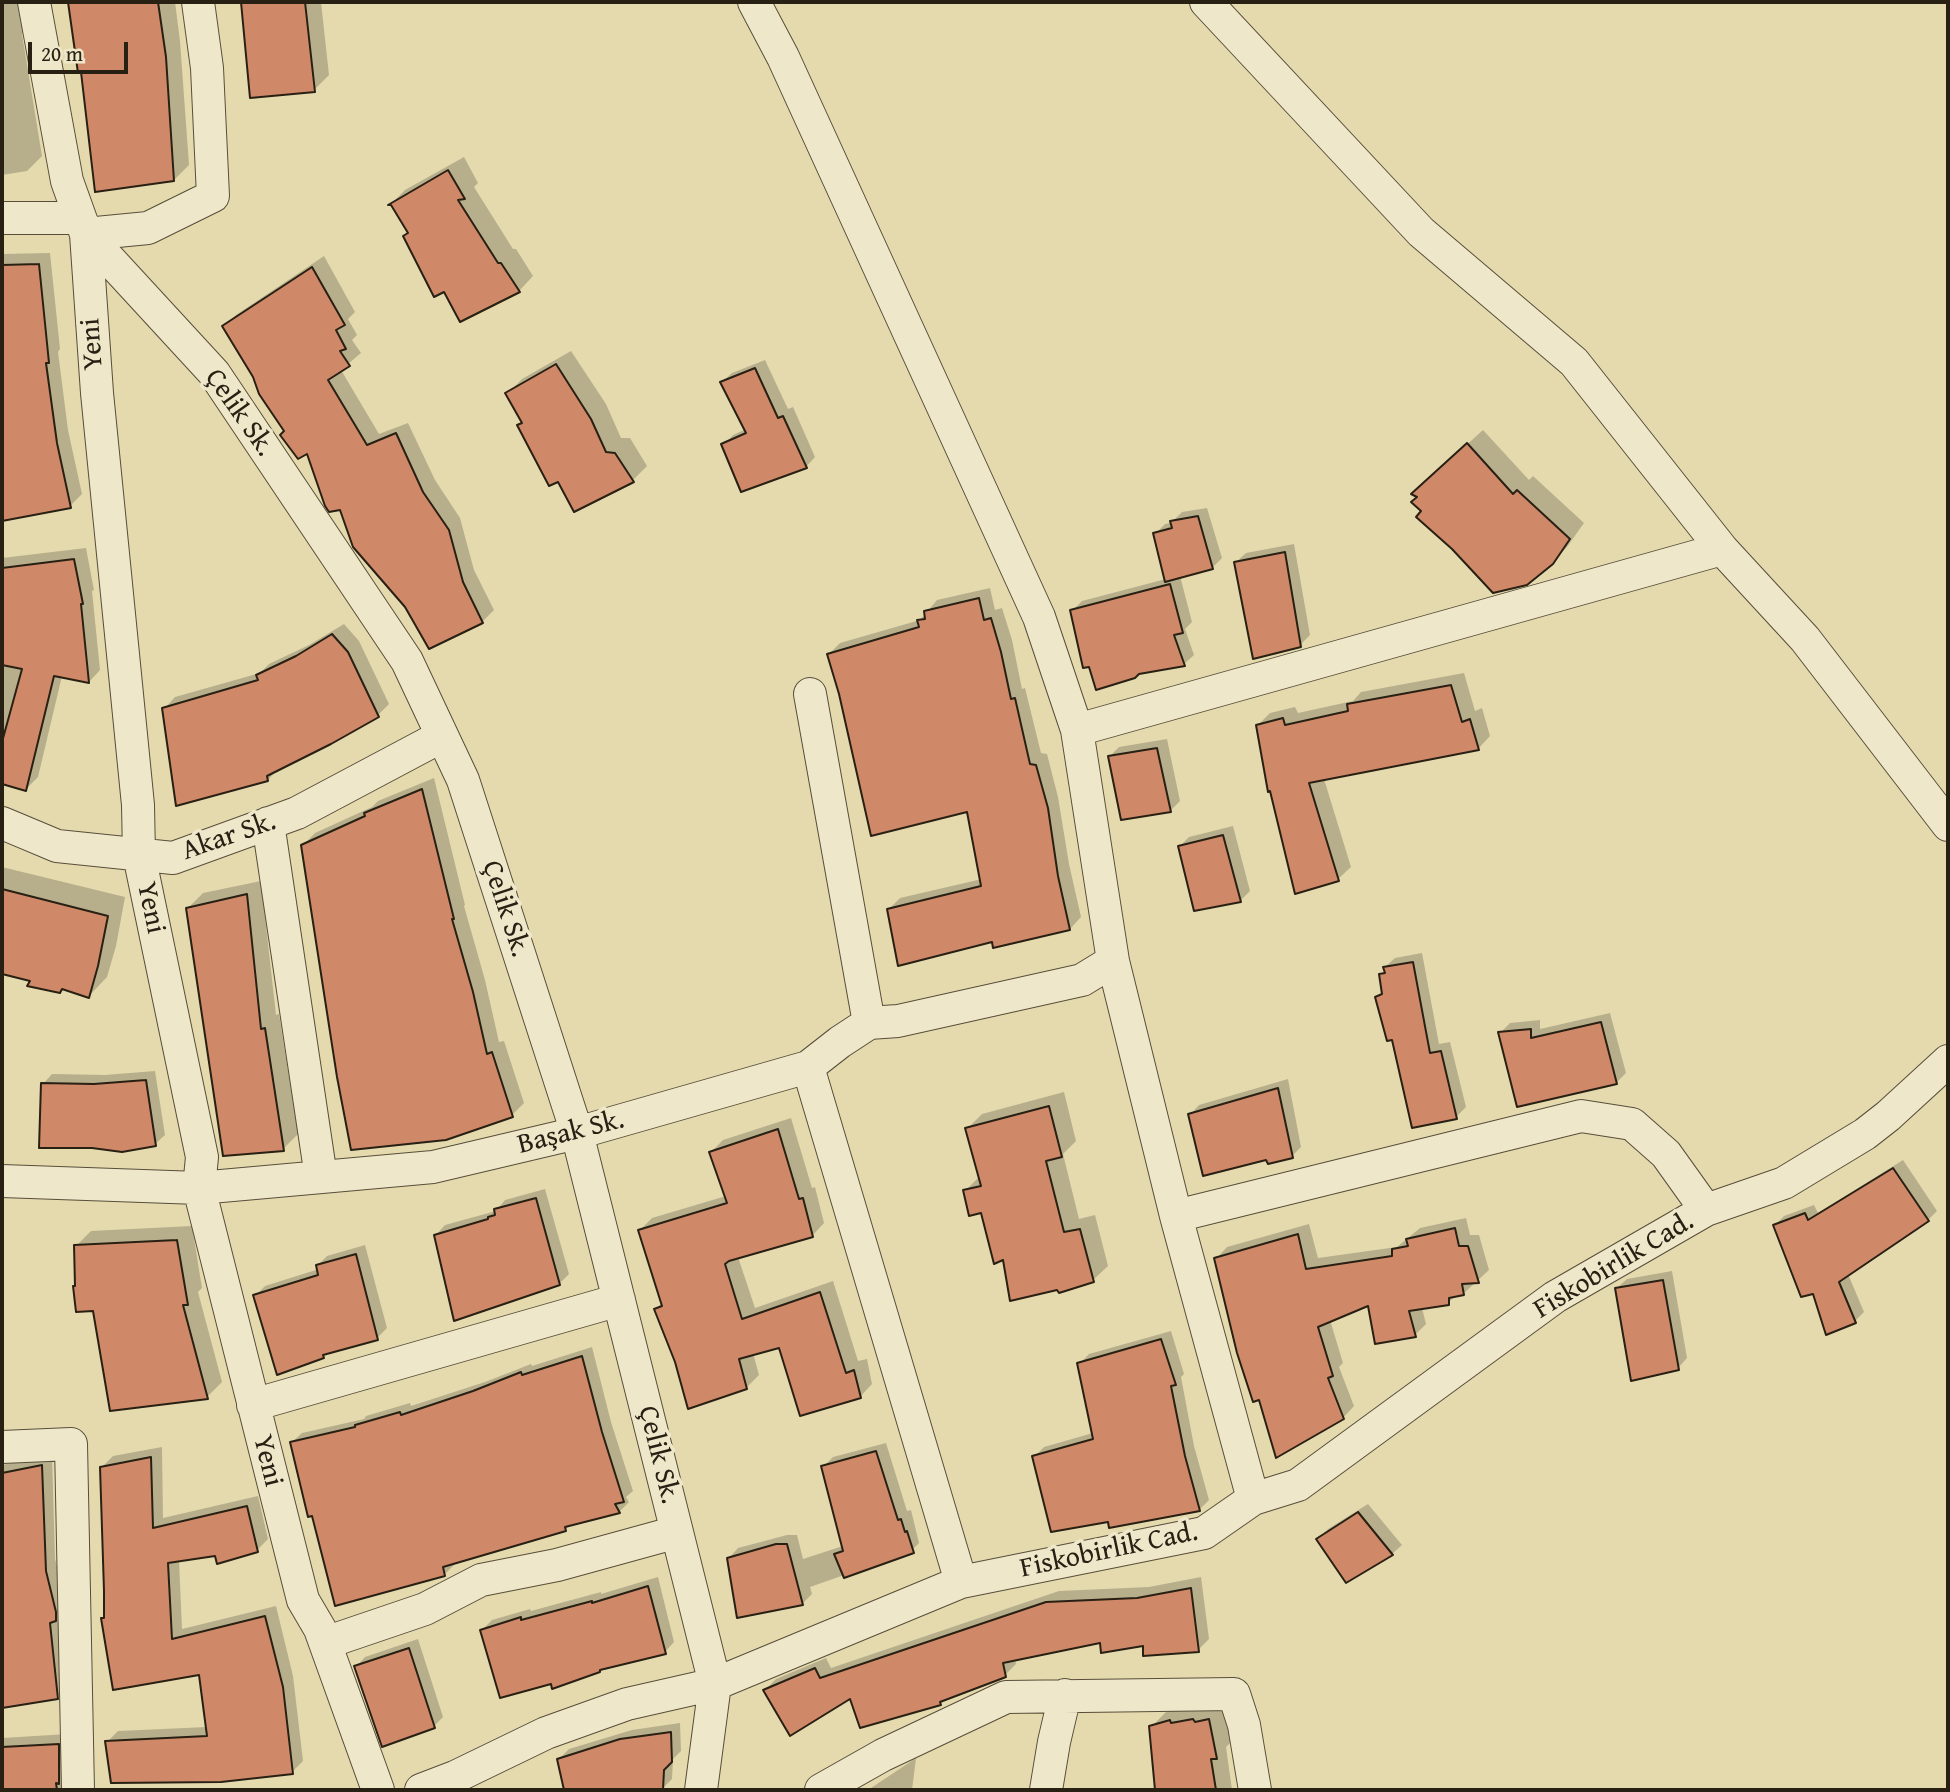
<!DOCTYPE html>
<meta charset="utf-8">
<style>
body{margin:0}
#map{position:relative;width:1950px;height:1792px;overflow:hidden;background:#e5daae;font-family:"Gentium Book Plus",serif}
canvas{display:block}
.frame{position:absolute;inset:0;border:4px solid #292014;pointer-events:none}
.scale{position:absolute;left:28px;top:42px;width:100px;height:32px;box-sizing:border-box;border:4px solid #292014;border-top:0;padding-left:9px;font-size:21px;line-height:24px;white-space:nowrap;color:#292014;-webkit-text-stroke:5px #eee7ca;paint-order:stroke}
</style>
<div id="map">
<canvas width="1950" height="1792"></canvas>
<div class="frame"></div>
<div class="scale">20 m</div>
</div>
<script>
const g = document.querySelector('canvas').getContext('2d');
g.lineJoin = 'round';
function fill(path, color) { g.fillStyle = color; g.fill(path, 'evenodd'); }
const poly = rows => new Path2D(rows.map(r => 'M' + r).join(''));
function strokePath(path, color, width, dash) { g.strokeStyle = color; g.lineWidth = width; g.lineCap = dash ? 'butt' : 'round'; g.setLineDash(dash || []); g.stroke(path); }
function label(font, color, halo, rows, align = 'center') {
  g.font = font + ' "Gentium Book Plus",serif'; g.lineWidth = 7; g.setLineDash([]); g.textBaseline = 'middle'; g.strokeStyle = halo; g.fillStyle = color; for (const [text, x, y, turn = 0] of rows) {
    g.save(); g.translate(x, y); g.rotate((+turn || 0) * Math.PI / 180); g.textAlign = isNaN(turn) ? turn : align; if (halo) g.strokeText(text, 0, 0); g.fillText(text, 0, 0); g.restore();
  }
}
const shadow = poly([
 [2,2,19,2,24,32,22,34,42,156,27,171,2,175],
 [70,2,175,2,180,41,189,165,174,180,83,70,80,71],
 [243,2,321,2,329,75,314,90,252,97],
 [464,157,478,183,474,187,513,249,516,249,533,276,519,291,409,232,392,203,405,190],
 [50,253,60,349,58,352,68,430,82,494,70,506,2,519,2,254],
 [324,256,355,312,348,319,357,335,352,340,361,353,341,370,379,434,408,423,435,480,460,518,474,570,494,610,482,622,407,606,341,508,308,451,286,431,224,326,236,315],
 [571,351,606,404,621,438,630,438,647,466,633,480,507,394,522,379],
 [765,360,788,409,793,407,815,457,806,467,724,445,733,435,746,429,722,382,732,373],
 [1483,430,1529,480,1533,476,1584,523,1567,547,1551,563,1424,511,1419,497,1428,480],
 [1207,508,1222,558,1212,568,1180,576,1192,622,1185,629,1194,655,1184,664,1072,611,1082,601,1166,579,1155,534,1165,524,1171,523,1182,512],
 [1294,544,1310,635,1300,645,1236,562,1246,553],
 [86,548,94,590,92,591,100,670,89,682,62,676,38,777,26,789,2,782,2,558],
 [990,588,995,610,1002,608,1012,640,1022,689,1025,688,1041,753,1047,754,1058,797,1069,864,1081,917,1070,929,994,940,889,909,900,898,982,879,968,810,840,694,829,654,840,643,920,620,937,600],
 [344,624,359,641,389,704,378,715,279,768,268,780,164,709,175,697,260,673,269,664,309,645],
 [1464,673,1475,711,1482,708,1490,736,1478,749,1324,779,1351,867,1338,879,1257,726,1270,713,1295,707,1298,713,1353,701,1361,692],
 [1167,739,1180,801,1170,811,1110,756,1119,747],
 [434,778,465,905,464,906,485,980,499,1042,504,1041,524,1103,512,1115,302,846,315,833,372,807,378,801],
 [1233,826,1250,891,1240,901,1179,847,1189,837],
 [2,867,125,897,116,946,107,977,89,996,2,973],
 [261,881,276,1015,279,1014,298,1134,283,1149,188,908,203,893],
 [1422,953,1439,1044,1450,1042,1466,1107,1456,1117,1393,1038,1377,997,1383,991,1381,975,1386,970,1385,967,1395,958],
 [1610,1013,1626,1073,1616,1083,1500,1033,1510,1023,1540,1020,1540,1029],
 [155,1071,165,1135,155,1144,43,1084,52,1074,105,1075],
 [1288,1079,1301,1147,1292,1156,1267,1158,1190,1115,1199,1105],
 [1064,1092,1076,1141,1063,1154,1079,1219,1095,1215,1108,1266,1093,1280,1004,1258,982,1211,965,1191,980,1176,967,1129,982,1114],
 [791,1118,812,1188,815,1187,824,1223,812,1236,738,1257,755,1308,833,1281,858,1361,867,1359,872,1384,860,1397,780,1345,753,1353,759,1375,746,1388,677,1362,656,1309,662,1303,640,1230,652,1218,726,1196,711,1152,723,1140],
 [1903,1160,1937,1211,1928,1220,1848,1274,1864,1312,1855,1321,1814,1291,1775,1225,1784,1216,1814,1205,1818,1213],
 [545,1189,569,1274,559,1284,436,1235,445,1225,496,1211,505,1200],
 [1466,1218,1470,1235,1479,1235,1489,1270,1463,1294,1456,1295,1448,1303,1422,1308,1426,1324,1415,1335,1369,1304,1330,1320,1343,1363,1339,1367,1354,1406,1343,1418,1216,1259,1227,1247,1309,1224,1318,1258,1397,1247,1420,1228],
 [192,1226,202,1288,198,1292,222,1382,207,1397,76,1246,91,1231],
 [365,1245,387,1328,377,1338,328,1351,323,1357,255,1296,265,1286,319,1269,318,1265,327,1256],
 [1672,1271,1687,1358,1678,1368,1617,1288,1627,1279],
 [1171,1331,1184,1374,1181,1377,1194,1446,1209,1500,1199,1510,1109,1520,1034,1457,1044,1447,1093,1433,1079,1364,1089,1354],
 [592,1347,611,1422,633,1491,626,1497,629,1502,619,1512,572,1523,565,1530,453,1563,454,1565,444,1575,314,1514,292,1442,302,1433,364,1419,366,1416,410,1403,411,1406,485,1382,531,1364,532,1366],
 [886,1443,907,1511,911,1510,919,1543,910,1552,810,1587,812,1594,802,1604,729,1558,738,1548,787,1535,797,1535,803,1559,843,1546,823,1467,833,1457],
 [162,1447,163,1518,258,1496,268,1539,257,1550,179,1560,182,1629,276,1606,293,1676,303,1761,292,1772,107,1742,118,1731,207,1727,201,1673,103,1619,106,1616,102,1467,113,1456],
 [52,1455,55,1559,66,1601,67,1687,57,1697,2,1707,2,1626,5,1626,2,1606,2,1465],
 [1368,1504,1402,1545,1392,1554,1346,1581,1319,1539,1328,1529],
 [658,1577,674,1642,665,1652,552,1682,482,1630,492,1620,530,1609,531,1611,601,1592,601,1594],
 [1201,1577,1209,1639,1198,1650,1101,1641,1015,1659,1016,1664,1005,1675,945,1698,940,1703,765,1690,776,1679,826,1658,831,1668,1059,1591,1149,1587],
 [418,1639,443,1717,434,1726,356,1667,365,1657],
 [1185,1706,1224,1706,1231,1742,1226,1747,1232,1790,1157,1790,1151,1727,1166,1712],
 [680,1723,681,1751,673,1759,672,1779,662,1789,576,1790,574,1783,559,1759,569,1749,632,1730],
 [68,1734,68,1790,2,1790,2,1738],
 [916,1758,912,1790,868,1790]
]);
const building = poly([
 [68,2,158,2,166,57,174,181,95,192,81,72,78,73,68,2],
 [241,2,305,2,315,92,250,98,241,2],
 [448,170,465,199,458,200,498,263,501,263,520,292,460,322,444,292,434,297,403,236,408,233,391,205,388,205,448,170],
 [39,264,49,363,46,363,57,443,71,508,2,521,2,265,39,264],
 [312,267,345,325,336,330,346,349,340,351,350,366,328,380,367,445,396,433,423,492,449,530,463,582,483,623,429,649,405,607,353,547,340,510,329,512,325,506,307,454,298,459,280,435,284,431,259,394,253,377,222,326,312,267],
 [556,364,591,419,606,452,615,453,634,482,574,512,558,482,549,486,517,425,522,423,505,393,556,364],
 [755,368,778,418,783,416,807,468,741,492,721,444,746,433,720,382,755,368],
 [1467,443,1513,494,1517,490,1570,539,1553,564,1527,585,1493,593,1452,549,1416,517,1421,511,1411,502,1417,497,1411,494,1467,443],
 [1198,516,1213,569,1165,582,1153,533,1172,528,1170,521,1198,516],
 [1285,552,1301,647,1253,659,1234,562,1285,552],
 [74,559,83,604,81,604,89,683,54,676,26,791,2,784,2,742,22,669,2,665,2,568,74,559],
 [1170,584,1183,633,1174,635,1185,666,1139,674,1135,678,1096,690,1089,667,1083,668,1070,610,1170,584],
 [979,598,984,620,991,618,1001,652,1011,699,1015,698,1030,764,1036,765,1048,808,1058,876,1070,930,993,948,992,942,898,966,887,909,981,886,967,812,871,836,839,694,827,654,919,627,917,620,925,619,924,611,979,598],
 [332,634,348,652,379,717,331,744,267,776,268,781,176,806,162,708,258,680,256,675,296,656,332,634],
 [1451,685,1462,722,1470,719,1479,750,1309,783,1339,881,1295,894,1270,791,1268,792,1256,725,1283,718,1285,725,1348,711,1347,704,1451,685],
 [1157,748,1171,812,1121,820,1108,756,1157,748],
 [422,789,454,919,452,919,473,992,487,1054,492,1052,513,1117,446,1140,351,1150,337,1077,301,845,365,816,364,813,422,789],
 [1223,835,1241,902,1194,911,1178,846,1223,835],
 [2,889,108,916,98,966,89,998,62,989,60,993,27,986,30,981,2,974,2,889],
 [247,894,261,1029,265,1028,284,1151,223,1156,186,908,247,894],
 [1413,962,1430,1053,1441,1051,1457,1119,1412,1128,1392,1040,1387,1041,1375,997,1382,994,1379,974,1385,973,1383,967,1413,962],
 [1601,1022,1617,1084,1517,1107,1498,1032,1531,1029,1531,1038,1601,1022],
 [146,1080,156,1146,122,1152,92,1148,39,1148,41,1083,94,1084,146,1080],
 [1278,1088,1293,1158,1268,1164,1266,1160,1203,1176,1188,1114,1278,1088],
 [1049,1106,1062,1157,1046,1161,1064,1232,1080,1229,1094,1282,1059,1293,1057,1290,1010,1301,1003,1260,994,1264,981,1213,969,1216,963,1190,981,1186,965,1128,1049,1106],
 [778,1129,799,1199,803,1198,813,1237,729,1261,725,1264,742,1319,820,1292,846,1373,854,1370,861,1398,800,1416,779,1348,739,1359,747,1389,688,1409,675,1362,654,1309,662,1306,638,1230,727,1203,709,1152,778,1129],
 [1893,1168,1929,1221,1839,1282,1856,1323,1826,1335,1813,1294,1801,1297,1773,1225,1805,1213,1808,1220,1893,1168],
 [536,1198,560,1285,454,1321,434,1235,488,1219,488,1217,495,1215,494,1209,536,1198],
 [1455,1228,1459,1246,1468,1246,1479,1283,1462,1284,1464,1295,1449,1298,1449,1305,1409,1311,1416,1337,1375,1344,1368,1306,1318,1327,1333,1376,1328,1378,1344,1419,1276,1458,1259,1400,1253,1402,1237,1353,1214,1258,1298,1234,1306,1269,1392,1256,1392,1249,1408,1246,1406,1239,1455,1228],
 [177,1240,188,1305,183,1305,208,1399,110,1411,93,1311,76,1312,73,1286,75,1286,74,1245,177,1240],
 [356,1254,378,1340,323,1355,324,1358,277,1375,253,1295,318,1275,316,1265,356,1254],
 [1663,1280,1679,1370,1631,1381,1615,1288,1663,1280],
 [1161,1339,1176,1385,1171,1386,1185,1456,1200,1511,1109,1528,1108,1522,1051,1532,1032,1456,1093,1439,1077,1363,1161,1339],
 [582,1356,602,1432,624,1502,615,1504,620,1513,565,1527,566,1531,443,1567,445,1576,335,1606,312,1516,308,1517,290,1442,355,1427,355,1425,400,1412,401,1415,473,1391,521,1372,522,1375,582,1356],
 [876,1451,898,1520,901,1519,905,1532,907,1531,914,1553,844,1578,834,1554,843,1551,821,1466,876,1451],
 [151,1457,153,1528,247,1506,258,1552,217,1564,215,1556,168,1563,172,1639,265,1616,283,1687,293,1774,221,1782,111,1783,105,1741,207,1736,199,1675,113,1690,101,1618,104,1618,104,1591,100,1467,151,1457],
 [42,1465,46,1571,56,1612,56,1621,50,1623,58,1699,2,1708,2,1473,42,1465],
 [1358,1512,1393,1555,1346,1583,1316,1539,1358,1512],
 [776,1544,787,1544,803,1605,737,1618,727,1558,776,1544],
 [648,1586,666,1654,600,1670,600,1672,552,1689,551,1684,500,1698,480,1630,521,1617,521,1620,592,1601,592,1603,648,1586],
 [1191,1588,1199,1652,1143,1656,1143,1646,1101,1653,1100,1643,1003,1663,1006,1677,940,1702,941,1705,860,1728,850,1699,790,1736,763,1690,815,1668,820,1678,1046,1602,1137,1598,1191,1588],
 [409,1648,435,1728,382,1747,354,1666,409,1648],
 [1193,1719,1195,1722,1209,1719,1217,1759,1211,1759,1216,1790,1155,1790,1149,1726,1170,1720,1171,1723,1193,1719],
 [671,1732,672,1762,664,1770,663,1790,564,1790,557,1759,620,1739,671,1732],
 [59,1744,59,1784,56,1783,57,1790,2,1790,2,1747,59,1744]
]);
const street = poly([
 [34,2,67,181,86,234,97,393,138,805,139,855,202,1157,199,1188,303,1600,320,1629,378,1790],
 [754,2,783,57,1039,617,1077,730,1113,961,1176,1216,1253,1499],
 [1206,2,1421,232,1574,362,1722,549,1805,639,1948,825],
 [2,218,80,218],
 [86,234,214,373,407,661,463,780,577,1133,715,1684,701,1790],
 [86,234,148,228,213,196,207,68,198,2],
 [810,694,869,1023],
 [1077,730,1722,549],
 [2,823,57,846,173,858,297,813,442,736],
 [268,823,321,1177],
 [808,1067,961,1582],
 [2,1181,199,1188,433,1167,577,1133,808,1067,840,1042,869,1023,898,1021,1082,980,1113,961],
 [1176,1216,1581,1116,1632,1124,1666,1154,1706,1210],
 [253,1405,619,1300],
 [2,1447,71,1444,78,1790],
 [325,1643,425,1609,481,1580,557,1565,677,1532],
 [421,1790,455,1777,546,1733,627,1704,715,1684,961,1582,1204,1533,1253,1499,1298,1485,1555,1297,1706,1210,1784,1183,1865,1134,1888,1116,1948,1061],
 [821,1790,883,1755,1006,1697,1234,1694,1244,1725,1255,1790],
 [1046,1790,1054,1742,1065,1695]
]);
const streetNames = [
 ["Yeni",93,344,-94],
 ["Çelik Sk.",239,413,55],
 ["Akar Sk.",229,837,-19],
 ["Yeni",150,908,78],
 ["Çelik Sk.",505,909,72],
 ["Başak Sk.",571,1133,-14],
 ["Fiskobirlik Cad.",1614,1266,-31],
 ["Çelik Sk.",658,1455,76],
 ["Yeni",267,1461,76],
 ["Fiskobirlik Cad.",1109,1551,-12]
];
fill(shadow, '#0003');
fill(building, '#d08968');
strokePath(building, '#292014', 2);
strokePath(street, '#584e3a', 34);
strokePath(street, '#eee7ca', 32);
label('28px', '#292014', '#eee7ca', streetNames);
</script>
